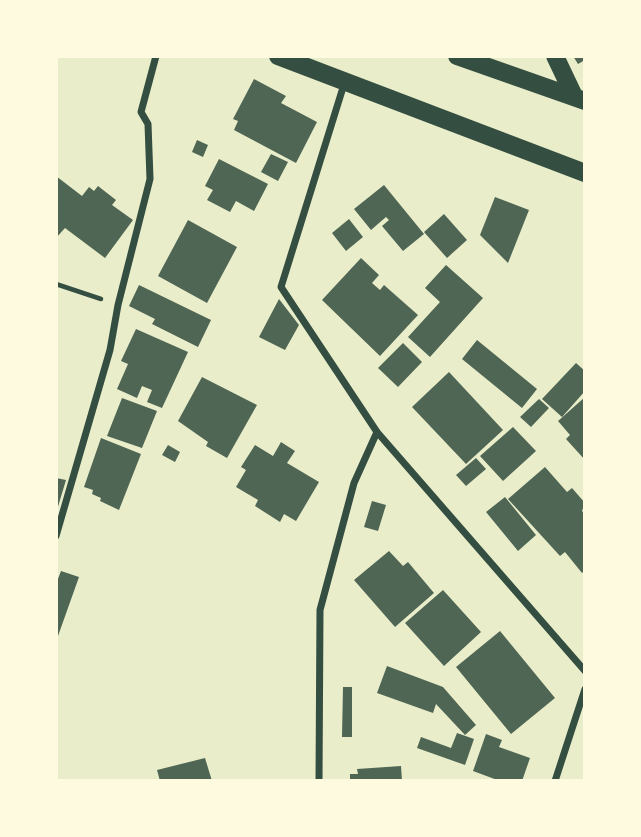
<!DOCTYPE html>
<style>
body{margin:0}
#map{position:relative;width:641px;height:837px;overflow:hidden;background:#e9edc9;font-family:"Fira Sans",sans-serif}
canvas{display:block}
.frame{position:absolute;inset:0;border:58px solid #fefae0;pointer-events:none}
</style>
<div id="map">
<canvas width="641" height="837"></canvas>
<div class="frame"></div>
</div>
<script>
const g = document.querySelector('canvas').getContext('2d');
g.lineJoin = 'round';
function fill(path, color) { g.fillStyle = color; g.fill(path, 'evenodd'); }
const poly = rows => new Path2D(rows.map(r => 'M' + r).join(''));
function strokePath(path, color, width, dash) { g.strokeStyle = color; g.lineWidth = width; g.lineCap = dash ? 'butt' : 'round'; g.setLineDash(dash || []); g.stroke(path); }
const building = poly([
 [573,56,585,56,585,60,578,64],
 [254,79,286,96,281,103,317,122,296,163,234,130,238,121,233,119],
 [197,140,208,145,203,157,192,152],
 [271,154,288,162,278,181,261,172],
 [219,159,268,184,254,211,236,201,230,212,207,200,213,190,205,186],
 [56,176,82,196,89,187,94,191,98,186,116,200,112,205,133,220,105,258,65,228,56,238],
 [384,185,424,234,403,251,382,226,389,220,386,217,371,230,354,209],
 [495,197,529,210,508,263,480,235],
 [444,214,467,240,447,258,424,232],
 [349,219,363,237,346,251,332,233],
 [188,220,237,247,207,303,158,276],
 [361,258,379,275,372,283,380,290,384,285,418,315,380,356,322,300],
 [446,265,483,298,430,357,408,337,440,302,425,288],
 [139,285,211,320,198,347,152,324,155,319,129,306],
 [279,299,299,325,285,350,259,337],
 [136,329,188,352,162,408,147,402,152,390,142,386,137,398,117,389,128,364,121,361],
 [477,340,537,389,522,408,462,359],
 [403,343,422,362,398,387,378,368],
 [576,363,585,371,585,391,562,417,542,399],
 [449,372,503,430,466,464,412,407],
 [202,377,257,405,227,458,206,446,208,442,178,421],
 [585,397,585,460,566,439,570,435,558,421],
 [122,398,157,411,142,448,107,436],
 [539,399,549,408,531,427,520,417],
 [513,427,536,451,503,481,480,456],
 [101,438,141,454,119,510,100,501,101,498,92,494,93,490,84,487],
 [281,442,295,451,287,463,319,482,296,521,284,514,280,522,255,506,258,500,236,487,246,470,241,467,255,445,273,456],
 [168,445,180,452,175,462,162,455],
 [476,458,486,469,466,486,456,475],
 [545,467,567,492,572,488,585,503,582,511,585,514,585,570,582,573,565,552,560,556,508,499],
 [56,478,66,480,57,510,56,510],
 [505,497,536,535,518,551,486,512],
 [372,501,386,505,378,531,364,527],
 [389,551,403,566,408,562,434,593,395,627,354,580],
 [61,571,79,577,58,636,56,584],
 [443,590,481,632,444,666,405,623],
 [500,631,555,698,511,734,456,667],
 [387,666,443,687,476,725,465,735,436,704,433,713,377,693],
 [343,687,352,687,352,737,342,737],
 [457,733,474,739,465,765,417,748,421,737,451,748],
 [486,734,502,740,499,747,530,758,522,781,500,781,473,771],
 [205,758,212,781,160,781,157,770],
 [401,766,402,781,350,781,350,774,358,774,357,769]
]);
const path = poly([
 [56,284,101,299]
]);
const minor = poly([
 [345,81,281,287,377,432,585,671],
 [56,536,110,350,118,305,150,179,148,124,141,112,156,56],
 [319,781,320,610,354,483,377,432],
 [555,781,585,689]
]);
const primary = poly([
 [278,56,585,173],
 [457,56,585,101],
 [555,56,574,96]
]);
fill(building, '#4f6655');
strokePath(path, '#344e41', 4.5);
strokePath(minor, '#344e41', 7);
strokePath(primary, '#344e41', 18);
</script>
